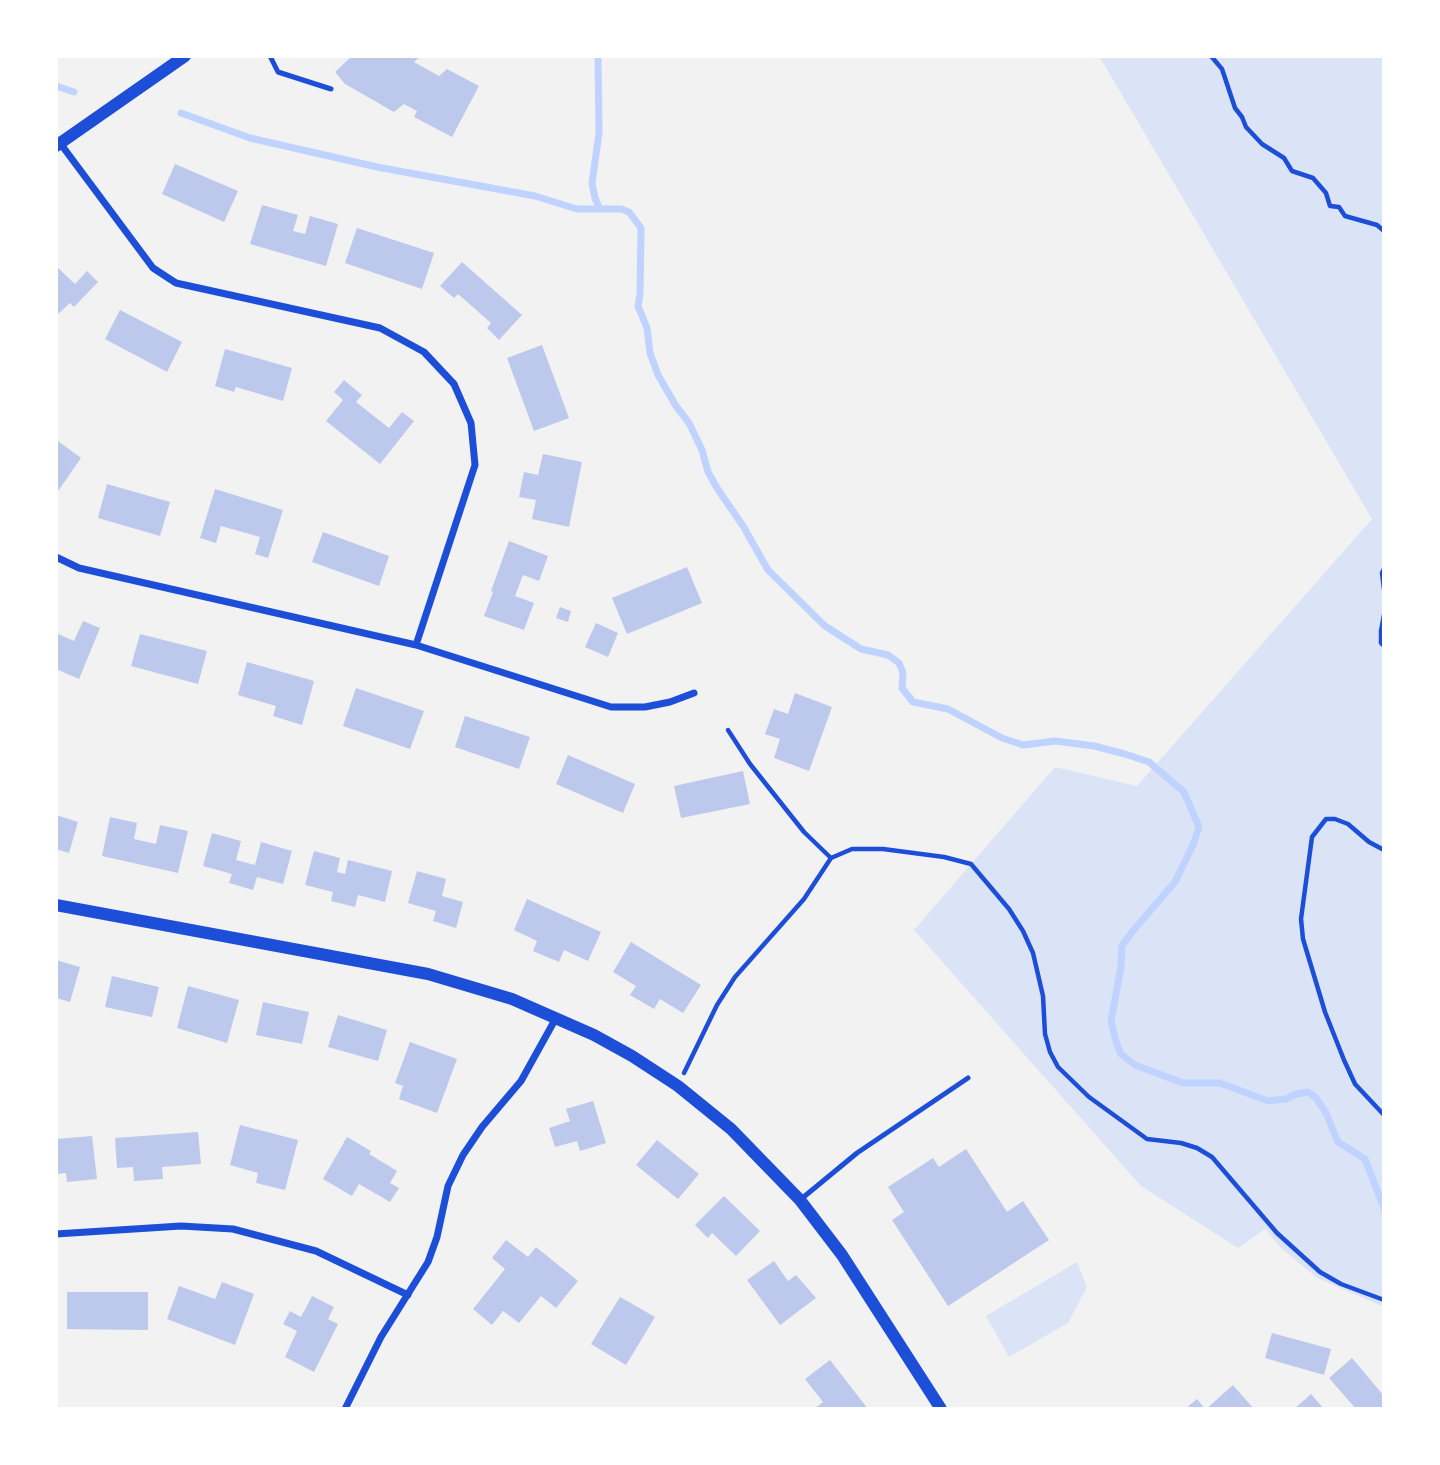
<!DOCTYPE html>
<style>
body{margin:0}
#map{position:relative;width:1440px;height:1465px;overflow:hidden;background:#f2f2f2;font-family:Roboto,sans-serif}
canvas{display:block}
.frame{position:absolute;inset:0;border:58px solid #fff;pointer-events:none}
</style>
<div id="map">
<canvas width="1440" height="1465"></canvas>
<div class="frame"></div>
</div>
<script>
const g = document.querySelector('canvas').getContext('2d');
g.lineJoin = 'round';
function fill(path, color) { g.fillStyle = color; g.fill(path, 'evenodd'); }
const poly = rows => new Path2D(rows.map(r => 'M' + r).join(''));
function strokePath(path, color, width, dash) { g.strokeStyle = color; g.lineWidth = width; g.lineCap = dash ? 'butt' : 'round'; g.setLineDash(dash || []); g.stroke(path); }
const green = poly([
 [1099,56,1384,56,1384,1307,1317,1278,1281,1248,1265,1229,1238,1248,1141,1186,914,930,1055,767,1137,786,1372,519],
 [1077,1262,1087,1287,1068,1323,1009,1357,986,1316]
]);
const stream = poly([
 [598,56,599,133,592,183,595,198,600,209,621,209,629,212,641,228,640,294,638,306,647,328,650,353,658,375,676,406,689,423,702,450,708,472,717,488,743,526,768,570,825,626,861,649,888,655,899,663,903,673,902,688,913,702,948,709,1002,738,1023,745,1055,741,1094,746,1125,754,1149,762,1184,792,1199,827,1193,845,1175,882,1132,932,1122,946,1121,967,1111,1021,1116,1042,1121,1054,1135,1065,1183,1083,1220,1083,1268,1101,1286,1099,1296,1094,1308,1092,1316,1098,1326,1113,1338,1142,1365,1159,1384,1208],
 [56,86,74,92],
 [181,113,250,138,377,167,535,196,577,209,600,209]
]);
const building = poly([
 [352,56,421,56,414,62,439,76,447,69,479,86,452,137,414,117,417,111,404,104,394,112,345,84,335,72],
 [175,164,238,191,224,222,162,194],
 [262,205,298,215,293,231,305,234,310,216,338,224,326,266,250,244],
 [357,228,434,253,422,289,345,263],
 [462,262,522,315,499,340,487,328,491,323,458,294,454,298,440,286],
 [56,266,75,284,87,271,98,282,74,307,70,303,58,314,56,312],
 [120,310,182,342,167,372,105,339],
 [542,345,569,418,534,431,507,358],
 [225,349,292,368,283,401,236,387,234,392,215,386],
 [344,380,362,395,356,402,389,428,402,412,414,421,380,464,326,421,343,400,334,392],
 [58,441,81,458,56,494,56,444],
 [543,454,582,462,569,527,532,519,536,500,519,497,524,472,538,475],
 [107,484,170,502,160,536,98,518],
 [215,489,283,510,268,558,255,554,260,537,221,526,216,543,200,538],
 [323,532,389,556,379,586,312,562],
 [509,541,548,556,539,581,523,575,515,596,534,603,524,630,484,616,493,592,491,591],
 [687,567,702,603,627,634,612,598],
 [560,607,571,611,568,622,556,618],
 [83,621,100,628,79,679,56,669,56,633,74,641],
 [596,623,618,633,608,657,585,647],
 [140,634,207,651,198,684,131,666],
 [247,662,314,681,302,725,273,716,276,706,238,695],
 [356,688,424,711,410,749,343,726],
 [795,693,832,707,809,771,774,758,780,739,765,734,774,709,788,714],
 [465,716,530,737,519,769,455,747],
 [568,755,635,784,623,813,556,784],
 [743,771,750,804,681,818,674,786],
 [56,815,78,822,69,853,56,849],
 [110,817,137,823,134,839,156,844,160,825,188,831,178,873,102,856],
 [212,833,241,841,236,860,255,865,261,842,292,851,283,884,257,877,253,890,229,883,232,874,203,866],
 [314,851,340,858,337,872,345,874,348,860,392,871,385,902,358,895,355,907,331,901,333,892,305,885],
 [417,871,446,879,442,896,463,902,456,928,433,921,436,911,408,903],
 [527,899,601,932,588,961,564,950,559,962,533,951,537,941,514,930],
 [631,942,701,985,683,1013,660,999,654,1009,630,995,636,986,613,972],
 [56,960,80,967,70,1002,56,998],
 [112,976,159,987,152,1017,105,1007],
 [188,986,239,1000,227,1043,177,1028],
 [263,1002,309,1012,302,1044,256,1035],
 [338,1015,387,1030,378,1061,328,1047],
 [410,1042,457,1059,437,1113,399,1099,403,1086,395,1083],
 [593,1101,606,1143,580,1151,577,1141,555,1147,549,1128,570,1121,566,1109],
 [240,1125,298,1140,285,1190,256,1183,258,1173,230,1165],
 [198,1132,201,1164,162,1167,163,1179,134,1181,133,1167,117,1168,115,1138],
 [92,1136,97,1179,67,1182,66,1173,56,1174,56,1139],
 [347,1137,371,1151,369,1154,397,1171,390,1183,399,1188,390,1202,359,1184,352,1196,323,1179],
 [657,1140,699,1174,678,1199,636,1165],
 [966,1149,1007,1212,1023,1201,1049,1240,948,1306,892,1220,904,1212,888,1187,933,1158,939,1167],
 [724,1196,760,1231,736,1256,712,1233,708,1238,695,1225],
 [506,1240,528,1257,536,1247,578,1281,556,1308,541,1296,519,1323,503,1311,492,1325,473,1309,505,1269,492,1258],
 [774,1261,788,1281,796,1275,816,1298,780,1325,747,1280],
 [222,1282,254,1294,235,1345,167,1319,179,1286,215,1299],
 [67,1292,148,1292,148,1330,67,1329],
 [312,1296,334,1307,328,1319,338,1324,314,1372,285,1357,297,1331,283,1324,290,1311,301,1317],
 [620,1297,655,1317,626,1365,591,1344],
 [1272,1333,1331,1349,1324,1375,1265,1358],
 [1352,1358,1384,1396,1384,1409,1356,1409,1329,1378],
 [830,1360,868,1409,814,1409,823,1402,805,1379],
 [1233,1385,1254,1409,1206,1409],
 [1311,1394,1324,1409,1294,1409],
 [1197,1399,1205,1409,1185,1409]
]);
const path = poly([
 [1211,56,1222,69,1235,108,1242,117,1246,127,1262,144,1284,158,1292,171,1313,178,1326,193,1330,206,1339,207,1345,216,1377,225,1384,231],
 [1384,569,1382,573,1384,589],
 [1384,615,1381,631,1381,643,1384,646],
 [728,730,750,764,804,832,831,858],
 [1384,850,1369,842,1348,824,1335,819,1326,819,1312,837,1301,919,1303,939,1325,1012,1344,1060,1355,1084,1384,1115],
 [684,1073,717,1005,735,977,804,899,831,858,852,849,883,849,944,857,971,864,1009,909,1023,931,1033,953,1043,996,1045,1034,1050,1052,1058,1067,1089,1097,1147,1139,1181,1143,1197,1148,1212,1157,1277,1233,1320,1272,1341,1284,1384,1300]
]);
const service = poly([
 [270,56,278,72,331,89],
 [800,1200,857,1153,968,1078]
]);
const minor = poly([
 [60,143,153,268,176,283,380,328,424,352,454,384,471,423,475,465,416,645],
 [56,557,79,568,416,645,611,707,645,707,670,702,694,693],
 [56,1234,181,1226,233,1229,316,1251,408,1295],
 [345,1409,381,1337,428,1262,437,1237,448,1186,463,1155,482,1127,521,1081,556,1018]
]);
const tertiary = poly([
 [56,146,185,56],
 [56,905,428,974,512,999,594,1035,632,1056,678,1086,731,1129,800,1200,842,1255,941,1409]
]);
fill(green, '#dbe4f7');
strokePath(stream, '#bfd3fe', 7);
fill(building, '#bdc9ec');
strokePath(path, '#1d4ed8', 4.5);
strokePath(service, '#1d4ed8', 5);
strokePath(minor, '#1d4ed8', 7);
strokePath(tertiary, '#1d4ed8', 12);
</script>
